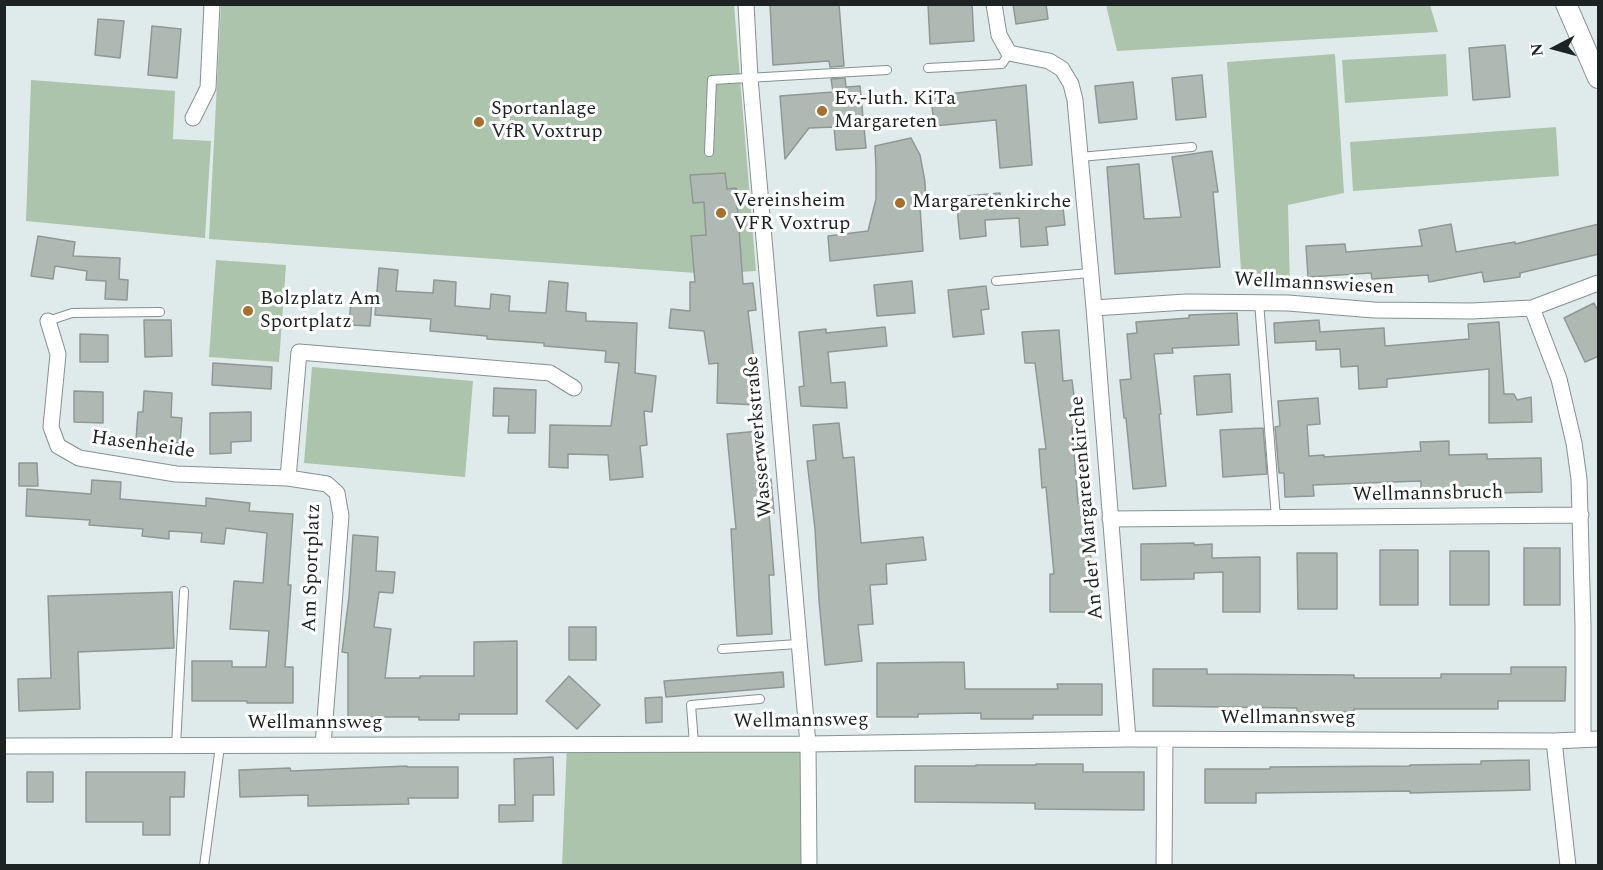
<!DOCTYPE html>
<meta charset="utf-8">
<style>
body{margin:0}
#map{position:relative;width:1603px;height:870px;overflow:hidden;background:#dfebeb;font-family:Spectral,serif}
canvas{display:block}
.frame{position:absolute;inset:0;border:6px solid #1d2222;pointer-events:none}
.north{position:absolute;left:1525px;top:18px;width:60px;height:60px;-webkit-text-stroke:4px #fff;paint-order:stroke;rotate:264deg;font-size:16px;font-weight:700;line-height:24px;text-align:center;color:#1d2222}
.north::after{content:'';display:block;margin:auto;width:21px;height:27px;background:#1d2222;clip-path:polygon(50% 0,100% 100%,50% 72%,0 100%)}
</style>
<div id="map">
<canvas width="1603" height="870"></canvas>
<div class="frame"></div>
<div class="north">N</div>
</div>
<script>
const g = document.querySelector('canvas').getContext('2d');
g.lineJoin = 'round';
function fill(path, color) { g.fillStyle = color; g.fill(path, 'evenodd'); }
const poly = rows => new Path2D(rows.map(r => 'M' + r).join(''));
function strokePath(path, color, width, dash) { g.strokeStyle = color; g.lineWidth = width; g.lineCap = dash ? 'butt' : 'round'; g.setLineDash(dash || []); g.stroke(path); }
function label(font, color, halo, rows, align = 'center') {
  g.font = font + ' Spectral,serif'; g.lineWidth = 6; g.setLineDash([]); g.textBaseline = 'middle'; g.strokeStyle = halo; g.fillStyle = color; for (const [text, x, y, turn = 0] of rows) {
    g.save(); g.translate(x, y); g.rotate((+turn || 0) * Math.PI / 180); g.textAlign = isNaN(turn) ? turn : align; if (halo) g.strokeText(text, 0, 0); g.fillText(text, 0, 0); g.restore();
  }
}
const green = poly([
 [221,5,734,5,756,271,711,274,209,239],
 [1106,5,1430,5,1438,32,1117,51],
 [1335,54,1344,193,1288,205,1290,286,1242,285,1227,62],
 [1446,54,1448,96,1345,103,1342,60],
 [31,80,175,91,173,139,211,141,205,238,26,221],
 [1556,127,1559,176,1353,191,1350,142],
 [216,260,286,265,279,362,209,357],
 [312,367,473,381,465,477,304,463],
 [808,744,809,865,562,866,567,745]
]);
const building = poly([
 [770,4,839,4,844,66,830,67,829,61,773,65,770,4],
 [928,4,972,4,974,41,930,44,928,4],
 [1013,4,1046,4,1048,19,1016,24,1013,4],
 [98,19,124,21,120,58,95,55,98,19],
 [152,26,181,29,177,78,148,75,152,26],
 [1505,45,1510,97,1473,100,1469,48,1505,45],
 [1202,75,1206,117,1176,120,1172,78,1202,75],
 [845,78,846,87,860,86,866,148,836,150,834,127,809,128,785,159,780,96,833,92,831,79,845,78],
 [1133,82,1137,119,1099,123,1095,86,1133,82],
 [1026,85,1032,165,1000,168,996,120,934,126,931,96,1026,85],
 [911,138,920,155,925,182,926,206,920,207,923,251,830,261,828,236,868,231,876,199,876,169,875,146,911,138],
 [1212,151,1218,192,1213,192,1220,267,1115,274,1107,167,1139,164,1144,219,1181,217,1172,157,1212,151],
 [725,173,727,189,736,188,743,284,753,283,756,310,748,311,756,377,758,377,757,405,717,403,718,363,709,364,704,331,669,328,671,309,690,311,690,282,695,282,691,236,706,235,704,202,693,203,690,175,725,173],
 [1000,193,1001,204,1062,199,1065,225,1046,227,1048,245,1021,247,1019,218,985,220,986,236,960,239,956,197,1000,193],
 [1451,224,1456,252,1515,242,1515,244,1599,224,1599,254,1520,273,1520,277,1484,282,1482,272,1429,282,1428,275,1372,279,1371,273,1308,277,1306,246,1345,244,1346,252,1422,246,1419,230,1451,224],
 [38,236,75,242,73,256,120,258,119,279,128,280,127,300,105,299,106,281,86,280,87,271,55,266,53,279,31,276,38,236],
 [379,268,398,270,396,291,433,293,434,280,456,282,455,306,490,309,491,294,510,296,509,311,546,313,549,281,568,283,566,311,586,313,586,321,637,323,635,373,656,376,652,412,644,411,647,445,640,446,643,477,610,480,608,455,568,454,568,468,549,467,550,425,611,426,619,363,605,362,606,351,544,346,544,343,487,339,487,336,430,331,431,319,375,315,379,268],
 [912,281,915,313,877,316,874,285,912,281],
 [986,286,989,309,981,310,984,334,953,337,948,290,986,286],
 [351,300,372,301,370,326,349,325,351,300],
 [1594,303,1599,313,1599,356,1585,362,1564,318,1594,303],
 [1237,313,1239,345,1172,348,1173,353,1154,354,1161,414,1159,414,1166,486,1133,489,1126,418,1124,418,1120,380,1131,379,1127,334,1137,333,1136,322,1189,318,1189,315,1237,313],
 [144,320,171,320,172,356,145,357,144,320],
 [1319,320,1320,332,1384,328,1385,346,1469,339,1468,324,1499,322,1504,394,1514,394,1517,400,1531,397,1532,422,1489,423,1489,369,1387,379,1387,387,1359,389,1358,366,1341,367,1340,349,1316,350,1316,341,1275,343,1274,323,1319,320],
 [885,327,887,346,828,352,831,383,845,382,847,408,801,406,799,387,804,386,799,332,826,329,826,333,885,327],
 [1059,330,1063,381,1072,380,1078,427,1072,428,1078,503,1086,503,1092,573,1092,612,1050,612,1050,574,1054,574,1046,487,1042,488,1039,449,1046,449,1035,363,1025,363,1022,332,1059,330],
 [80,334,108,335,108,362,80,362,80,334],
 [213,363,272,367,271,389,212,385,213,363],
 [1230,374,1232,412,1197,415,1194,376,1230,374],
 [494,388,536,390,535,433,508,433,509,416,493,416,494,388],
 [74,391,103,392,103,423,74,422,74,391],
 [144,391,172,393,171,417,182,418,180,443,136,440,138,412,143,412,144,391],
 [1318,398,1320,424,1307,425,1309,456,1324,455,1324,457,1421,451,1420,442,1449,441,1449,455,1487,454,1487,459,1541,458,1542,492,1496,493,1496,489,1421,490,1421,481,1313,485,1314,496,1285,497,1284,473,1279,473,1275,427,1280,426,1278,401,1318,398],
 [251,412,251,441,231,442,231,453,210,454,210,413,251,412],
 [839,423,843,458,854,457,861,543,923,537,926,560,886,564,887,584,870,585,873,624,858,625,862,661,825,665,819,600,815,529,807,461,816,460,813,425,839,423],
 [1263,428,1267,474,1223,477,1220,430,1263,428],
 [759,431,765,479,771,479,774,513,769,513,774,575,769,575,772,634,737,636,731,529,736,529,727,434,759,431],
 [19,463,37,463,38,486,19,486,19,463],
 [92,480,121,482,120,499,206,506,206,498,250,503,249,511,293,514,288,585,291,585,285,667,293,667,293,703,247,703,247,701,192,701,192,661,232,661,232,667,266,667,269,631,230,629,234,581,263,583,267,533,226,528,224,544,201,542,202,533,169,531,169,539,142,536,143,529,89,525,90,520,26,516,27,489,91,494,92,480],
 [353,535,378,537,376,571,395,572,393,593,379,592,374,627,391,629,385,678,420,678,420,676,474,676,474,642,517,641,517,714,459,714,459,720,419,720,419,717,348,717,348,653,342,652,349,597,353,535],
 [1194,543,1194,545,1212,544,1212,558,1260,557,1260,612,1223,612,1223,572,1194,573,1194,579,1141,580,1141,544,1194,543],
 [1524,548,1560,548,1560,605,1524,605,1524,548],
 [1380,550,1418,550,1418,605,1380,605,1380,550],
 [1450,551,1489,551,1489,605,1450,605,1450,551],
 [1297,553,1337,553,1337,609,1298,609,1297,553],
 [172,592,174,648,78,652,80,709,19,711,18,679,51,678,48,596,172,592],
 [569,627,596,627,596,660,569,660,569,627],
 [964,662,965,689,1058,689,1057,684,1102,684,1102,715,1033,715,1033,719,981,719,981,713,918,714,918,717,877,717,877,663,964,662],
 [1511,667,1566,667,1565,701,1498,701,1498,709,1354,709,1354,712,1297,712,1297,708,1153,706,1153,669,1207,669,1207,674,1354,675,1354,678,1441,678,1441,674,1511,674,1511,667],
 [783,672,784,687,666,697,664,681,783,672],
 [569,676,600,705,577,729,546,701,569,676],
 [662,697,662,722,646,723,645,698,662,697],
 [553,757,554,795,533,795,533,821,499,822,499,805,515,805,514,759,553,757],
 [1529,760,1530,790,1410,793,1410,791,1256,793,1256,803,1205,803,1205,769,1270,769,1270,767,1410,766,1410,765,1481,764,1481,761,1529,760],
 [1036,764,1083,764,1083,772,1144,772,1144,810,1035,809,1035,803,915,802,915,766,976,766,976,765,1036,765,1036,764],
 [407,766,407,767,458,767,458,798,408,798,409,804,308,806,308,795,240,797,239,770,290,768,291,771,407,766],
 [27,772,53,772,53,802,27,802,27,772],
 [86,772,185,772,184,797,170,797,170,835,143,835,143,822,86,822,86,772]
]);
const service = poly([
 [928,68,1002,64,1009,53],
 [709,152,712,80,887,70],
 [1080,157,1192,147],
 [996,281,1090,273],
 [1259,302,1276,518],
 [48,321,72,313,160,312],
 [722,649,798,644],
 [694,744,691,705,760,699],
 [176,746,184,591],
 [204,866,220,746]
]);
const minor = poly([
 [746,4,750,78,808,744,809,866],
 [994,4,999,35,1009,53,1049,61,1062,69,1071,84,1075,100,1094,308,1128,739],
 [193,118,208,88,212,4],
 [1094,308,1186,302,1288,303,1374,310,1471,311,1532,308],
 [48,321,58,354,51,427,58,446,79,458,176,474,288,478,327,484,337,493,341,516,323,745],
 [288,478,299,352,550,373,574,388],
 [1110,519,1581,515],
 [1583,739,1583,625,1579,479,1574,443,1559,379,1532,308,1598,283],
 [1554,741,1568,866],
 [4,746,808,744,1128,739,1554,741,1598,739],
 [1164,866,1165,740]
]);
const tertiary = poly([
 [1566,4,1598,78]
]);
const markers = [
 [822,111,6,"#a76f2c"],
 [479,122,6,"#a76f2c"],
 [900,203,6,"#a76f2c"],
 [721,213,6,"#a76f2c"],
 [248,311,6,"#a76f2c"]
];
const poiNames = [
 ["Ev.-luth. KiTa",834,100],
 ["Margareten",834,123],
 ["Sportanlage",491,110],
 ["VfR Voxtrup",491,133],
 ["Vereinsheim",733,202],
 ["VFR Voxtrup",733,225],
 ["Margaretenkirche",912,203],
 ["Bolzplatz Am",260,300],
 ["Sportplatz",260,323]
];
const streetNames = [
 ["Wellmannswiesen",1314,285,3],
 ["Wasserwerkstraße",760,437,-95],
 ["Hasenheide",143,446,8],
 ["Wellmannsbruch",1428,495,-1],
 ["An der Margaretenkirche",1088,508,-95],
 ["Am Sportplatz",313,568,-88],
 ["Wellmannsweg",1288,719],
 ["Wellmannsweg",801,722,-1],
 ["Wellmannsweg",315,724]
];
fill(green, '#acc4ab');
fill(building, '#aeb9b4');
strokePath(building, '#8e9894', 1.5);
strokePath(service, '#869191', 10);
strokePath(minor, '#869191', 17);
strokePath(tertiary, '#869191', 22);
strokePath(service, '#fff', 8);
strokePath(minor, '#fff', 15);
strokePath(tertiary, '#fff', 20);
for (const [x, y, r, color] of markers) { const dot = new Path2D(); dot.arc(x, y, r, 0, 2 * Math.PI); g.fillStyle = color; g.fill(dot); strokePath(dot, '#fff', 2); }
label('20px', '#1d2222', '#fff', poiNames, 'left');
label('20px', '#1d2222', '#fff', streetNames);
</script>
